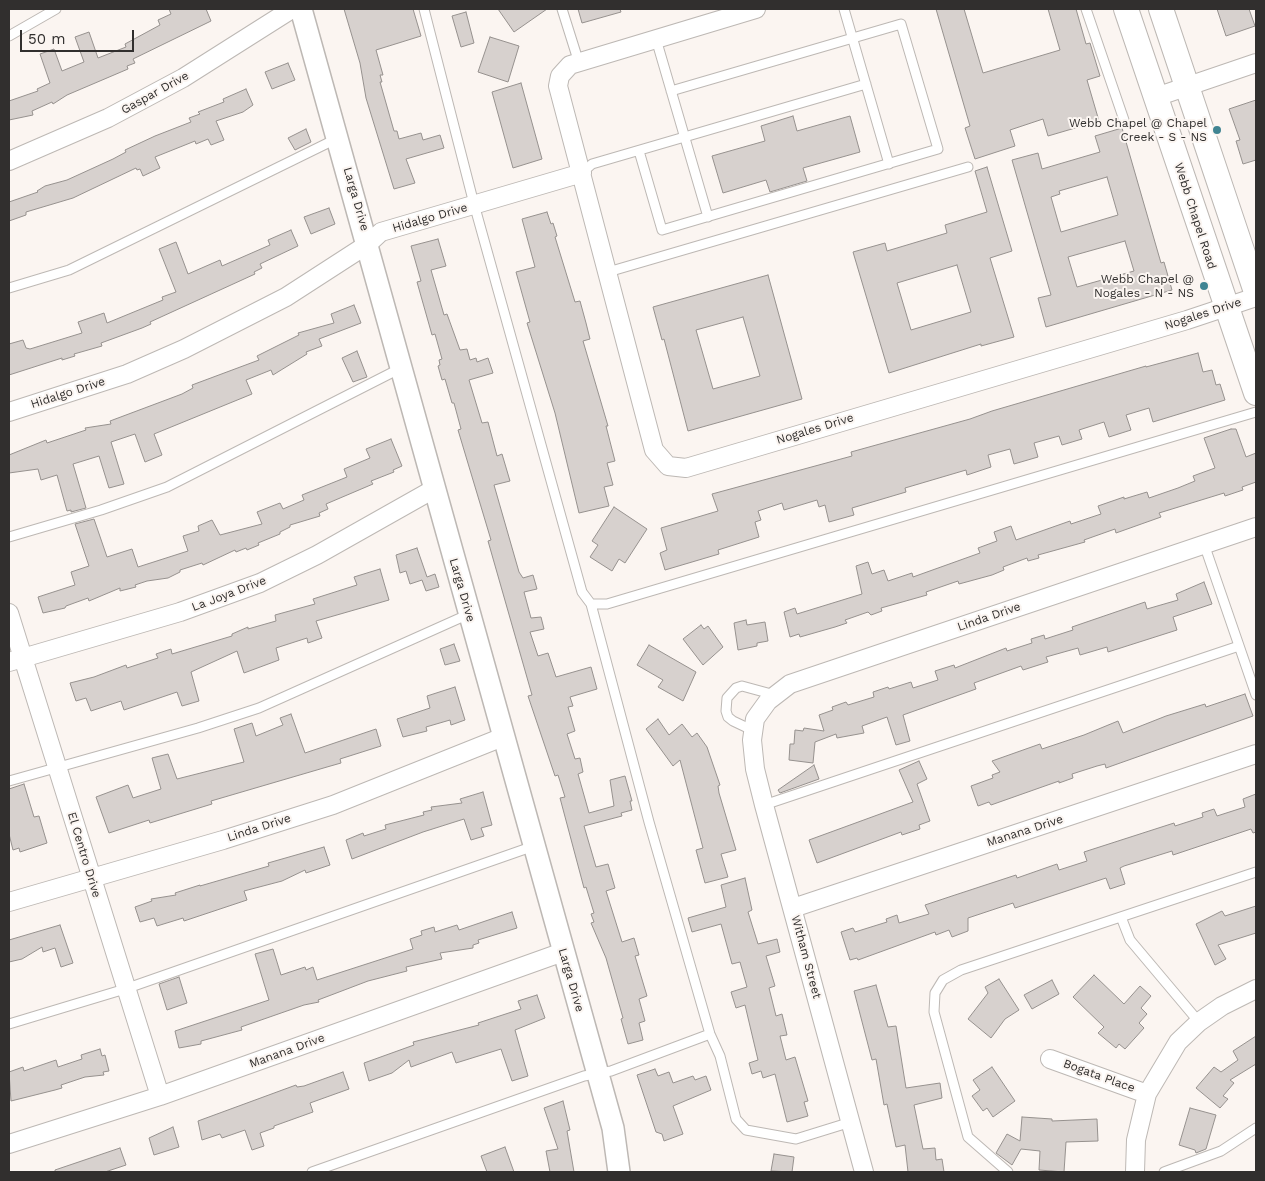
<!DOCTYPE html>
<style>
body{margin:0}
#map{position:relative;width:1265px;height:1181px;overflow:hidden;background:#fbf5f1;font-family:"Work Sans",sans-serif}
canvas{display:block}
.frame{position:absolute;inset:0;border:10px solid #312f2e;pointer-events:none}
.scale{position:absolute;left:20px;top:30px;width:114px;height:22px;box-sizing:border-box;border:2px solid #312f2e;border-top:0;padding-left:6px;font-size:15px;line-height:18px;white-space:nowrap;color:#312f2e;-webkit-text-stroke:4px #fbf5f1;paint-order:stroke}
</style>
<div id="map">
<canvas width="1265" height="1181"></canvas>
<div class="frame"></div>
<div class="scale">50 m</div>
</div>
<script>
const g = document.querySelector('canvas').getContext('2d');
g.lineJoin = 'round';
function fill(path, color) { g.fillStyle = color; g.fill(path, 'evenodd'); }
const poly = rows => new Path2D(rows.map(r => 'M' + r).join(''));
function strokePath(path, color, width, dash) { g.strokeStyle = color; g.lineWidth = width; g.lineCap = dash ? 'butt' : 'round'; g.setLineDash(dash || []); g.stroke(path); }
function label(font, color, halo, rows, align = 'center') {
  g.font = font + ' "Work Sans",sans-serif'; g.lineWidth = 4; g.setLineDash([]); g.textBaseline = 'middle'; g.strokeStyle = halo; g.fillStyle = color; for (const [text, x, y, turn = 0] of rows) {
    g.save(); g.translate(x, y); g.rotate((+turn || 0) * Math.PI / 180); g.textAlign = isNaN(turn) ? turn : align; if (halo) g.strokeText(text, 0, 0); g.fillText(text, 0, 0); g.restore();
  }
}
const building = poly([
 [169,9,206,9,211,21,133,59,135,63,127,66,128,69,67,95,53,104,52,102,32,111,33,115,9,120,9,101,38,91,37,89,50,83,40,54,54,49,62,71,84,62,75,37,89,32,98,58,126,47,125,44,160,25,158,20,171,14,169,9],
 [344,9,413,9,421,36,376,50,383,75,380,75,382,82,380,82,394,131,397,131,399,139,421,133,423,140,440,135,444,148,406,159,415,183,394,189,366,98,360,63,344,9],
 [498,9,547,9,514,32,498,9],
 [578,9,620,9,621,12,582,23,578,9],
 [936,9,964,9,983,73,1060,50,1048,9,1076,9,1086,44,1090,43,1100,76,1087,80,1099,121,1048,136,1043,119,1010,130,1015,146,975,159,965,128,970,126,936,9],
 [1217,9,1249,9,1255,26,1226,36,1217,9],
 [466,12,474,43,461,47,452,16,466,12],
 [490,37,519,46,508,82,478,72,490,37],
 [288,63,295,80,272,89,265,72,288,63],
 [521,83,542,159,513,168,492,92,521,83],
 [246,89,253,105,243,112,216,121,224,140,211,145,208,139,196,144,195,141,155,157,160,168,143,176,140,169,137,170,136,168,73,198,26,212,26,215,9,221,9,202,38,192,37,191,45,186,67,180,113,159,126,152,125,150,155,136,191,122,189,118,200,114,198,112,224,102,223,99,246,89],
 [1256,100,1256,160,1243,164,1236,141,1240,140,1229,109,1256,100],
 [793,116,797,131,850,116,860,152,803,168,807,181,770,192,766,180,723,193,712,156,765,141,761,126,793,116],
 [1122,128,1161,263,1164,262,1172,290,1046,327,1038,298,1051,295,1012,160,1038,153,1042,169,1100,152,1095,136,1122,128],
 [1107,177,1118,215,1061,232,1051,197,1060,194,1059,191,1107,177],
 [1125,241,1134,271,1077,287,1068,257,1125,241],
 [306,129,311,142,295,150,288,138,306,129],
 [987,167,1012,251,990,258,1014,337,981,346,981,344,889,373,853,252,885,243,887,251,947,233,945,225,987,212,975,171,987,167],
 [957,265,971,312,911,330,897,283,957,265],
 [329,208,335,224,311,234,304,217,329,208],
 [547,212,551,224,553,223,557,236,555,237,575,302,580,301,586,323,590,339,583,341,608,426,606,426,615,461,607,463,613,485,604,487,609,506,579,513,555,413,527,323,530,322,516,272,535,267,522,219,547,212],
 [291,230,298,246,260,264,262,268,254,272,255,274,150,322,151,324,142,328,101,343,102,346,74,354,75,356,62,360,62,358,9,375,9,344,23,340,26,348,30,349,82,333,78,322,104,313,107,323,163,300,162,297,176,292,159,249,176,242,188,274,220,260,222,266,270,245,268,240,291,230],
 [438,239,446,266,431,270,444,315,447,314,460,350,467,349,470,360,476,358,477,362,488,358,493,373,469,380,482,423,488,422,497,456,502,454,510,481,494,485,519,572,523,578,533,575,537,589,524,592,531,618,541,617,544,629,530,632,538,656,548,653,556,677,591,667,597,689,570,697,573,706,568,707,575,731,567,734,575,759,580,758,583,772,578,774,589,813,614,806,610,780,625,776,632,801,630,801,632,810,621,813,622,816,584,826,596,867,608,864,615,888,606,891,622,942,634,938,639,955,635,956,647,996,639,999,645,1021,639,1023,643,1040,628,1044,621,1019,623,1018,606,958,591,923,594,922,591,914,594,913,586,887,584,888,560,798,565,797,558,775,555,776,528,696,532,695,488,541,491,540,458,430,461,429,454,403,452,403,445,379,442,380,438,366,440,365,439,360,442,359,435,334,432,335,417,282,421,281,411,246,438,239],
 [768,275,802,399,688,431,664,339,662,340,653,307,768,275],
 [743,317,760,376,713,389,696,330,743,317],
 [354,305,361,323,319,339,322,346,306,352,307,354,273,375,271,370,246,380,252,394,154,434,162,455,145,462,135,434,111,442,124,484,109,488,99,456,73,464,86,508,71,512,71,510,67,511,57,475,41,480,38,469,9,473,9,455,46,440,47,443,86,430,85,428,111,424,110,421,182,394,193,388,192,385,259,360,257,356,299,335,298,333,334,323,331,314,354,305],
 [357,351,367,377,353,382,342,358,357,351],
 [1198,353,1203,372,1212,370,1216,385,1220,384,1225,400,1153,422,1149,408,1126,415,1131,430,1109,437,1104,422,1079,430,1082,439,1062,445,1059,436,1034,443,1038,457,1014,464,1010,449,988,455,991,467,967,475,966,470,905,488,906,492,852,508,854,515,829,522,825,505,819,507,817,500,784,510,782,503,758,511,761,520,755,522,759,537,718,550,719,554,665,570,660,553,667,550,661,528,718,511,712,494,852,456,851,452,970,419,992,411,1146,366,1146,367,1198,353],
 [1231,429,1236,429,1246,457,1256,453,1256,482,1242,487,1243,490,1225,496,1224,493,1159,513,1161,517,1116,533,1115,529,1084,540,1085,542,1038,555,1039,558,1028,561,1027,558,1003,567,1004,570,992,575,959,584,958,581,926,592,927,595,881,608,882,611,871,615,868,612,845,620,847,623,835,627,800,637,799,634,790,637,784,612,795,608,797,614,862,594,856,566,868,562,872,574,884,570,888,581,912,573,913,577,980,553,978,548,997,541,994,532,1011,526,1016,540,1070,521,1071,524,1101,514,1098,506,1124,497,1124,499,1147,492,1149,498,1178,488,1195,481,1193,476,1215,468,1204,438,1231,429],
 [391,439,402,466,393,470,394,472,371,481,373,484,326,504,328,509,319,513,320,516,290,525,290,527,280,532,280,534,258,543,259,545,247,550,246,548,236,552,235,550,203,565,202,563,180,570,180,572,168,578,147,581,135,585,136,587,120,591,120,588,89,601,88,598,66,606,65,608,43,613,38,597,75,585,71,572,89,566,75,524,94,519,107,557,132,549,138,567,188,551,183,536,199,531,198,526,212,520,220,535,262,524,257,512,280,503,283,509,304,500,302,495,347,477,344,469,370,458,366,449,391,439],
 [614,507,647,529,625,563,619,559,612,571,590,557,598,545,592,541,614,507],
 [417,548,427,577,435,574,439,587,426,591,422,580,410,584,406,571,400,573,396,555,417,548],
 [380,569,389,600,316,621,322,638,308,643,307,638,276,648,279,660,244,673,237,651,191,672,199,701,182,706,177,692,124,710,121,701,91,711,86,698,76,701,70,683,94,677,126,665,127,668,158,658,156,654,171,649,172,654,232,636,232,634,248,627,248,629,276,621,275,615,315,604,313,599,357,585,354,577,380,569],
 [1204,582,1212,604,1173,617,1177,630,1108,652,1107,647,1080,655,1078,648,1046,657,1048,662,1023,670,1021,666,974,683,976,689,903,715,910,741,896,745,887,717,862,726,864,733,837,738,836,734,815,742,813,763,789,760,790,744,794,744,795,730,803,731,804,728,824,731,819,715,833,710,832,707,846,702,848,705,874,697,873,692,888,687,889,689,911,682,913,688,938,680,935,671,954,665,955,668,1006,648,1007,651,1032,643,1031,639,1044,635,1045,639,1073,630,1072,627,1145,602,1147,609,1178,600,1176,594,1204,582],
 [746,620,747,625,765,622,768,641,757,643,757,646,738,650,734,623,746,620],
 [701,625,704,629,708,626,723,647,703,665,683,639,701,625],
 [454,644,460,661,445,665,440,649,454,644],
 [649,645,696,672,683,701,658,687,663,680,637,665,649,645],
 [455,687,465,720,451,725,450,720,426,727,427,731,403,737,397,719,430,708,427,696,455,687],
 [1245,694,1253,716,1106,768,1105,764,1097,766,1072,774,1073,778,1059,783,1059,781,991,805,989,802,978,806,971,786,993,778,992,775,1000,772,992,761,1040,744,1042,749,1084,735,1118,721,1123,733,1166,716,1205,704,1206,707,1245,694],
 [291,714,305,753,376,729,381,746,340,759,341,763,327,767,211,801,212,804,150,823,149,820,109,833,96,797,128,785,133,798,161,789,152,758,168,754,177,779,244,762,234,729,252,723,256,736,283,725,280,718,291,714],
 [658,719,669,735,682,724,692,737,697,733,707,747,720,785,718,786,719,793,736,850,721,854,728,877,705,883,696,850,703,848,680,760,673,766,646,729,658,719],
 [919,761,927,779,917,784,930,821,919,825,920,829,902,835,901,832,817,863,809,840,913,802,899,770,919,761],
 [814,765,819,779,780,793,778,790,814,765],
 [24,784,34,817,39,816,47,843,20,852,19,848,13,850,9,834,9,789,24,784],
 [483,792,492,825,481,828,484,836,471,840,464,819,423,832,352,859,346,840,363,833,364,836,386,829,385,825,424,815,423,812,432,810,431,807,462,803,460,799,483,792],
 [1256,794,1256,832,1253,833,1251,829,1173,855,1172,851,1124,866,1120,868,1125,884,1110,889,1106,878,1015,908,1013,903,968,918,968,931,952,937,949,930,936,935,935,932,858,960,857,958,850,960,841,932,853,928,855,932,887,922,886,919,897,915,899,923,929,914,925,905,952,896,1016,875,1017,878,1057,864,1059,870,1087,861,1084,852,1174,823,1175,826,1203,817,1202,813,1214,809,1217,816,1245,807,1243,799,1256,794],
 [324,847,330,865,306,873,305,870,282,881,244,891,247,900,184,921,183,918,157,926,154,918,140,922,135,907,152,901,151,899,176,895,175,893,200,885,200,886,269,866,268,863,324,847],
 [745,878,752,910,748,912,758,944,777,939,780,952,766,956,775,986,769,988,776,1016,782,1014,787,1035,780,1036,786,1060,795,1057,808,1101,804,1102,808,1116,787,1122,775,1074,763,1078,761,1071,752,1074,749,1063,758,1060,745,1005,736,1008,731,992,747,987,740,962,732,964,721,924,692,932,688,918,726,907,721,885,745,878],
 [1256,906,1256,933,1218,945,1226,959,1215,965,1196,924,1222,911,1225,916,1256,906],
 [512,912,517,928,478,940,479,943,473,945,473,948,440,953,442,959,406,967,407,971,368,981,318,1000,319,1002,304,1005,241,1027,242,1030,201,1041,201,1044,179,1048,175,1031,269,1000,255,954,273,949,281,975,305,967,306,970,313,967,317,980,413,949,410,939,422,935,421,931,434,927,435,932,457,925,459,930,512,912],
 [60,925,73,963,61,967,55,948,43,952,42,947,22,959,9,962,9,940,60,925],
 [1094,975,1124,1004,1140,986,1151,996,1141,1008,1147,1014,1139,1023,1144,1028,1125,1049,1119,1044,1116,1048,1098,1033,1104,1027,1073,997,1094,975],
 [179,977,187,1003,167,1010,159,984,179,977],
 [999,979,1019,1010,1005,1019,991,1038,968,1019,988,993,985,987,999,979],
 [1052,980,1059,994,1032,1009,1024,995,1052,980],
 [876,985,888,1027,896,1026,906,1088,940,1083,942,1098,914,1105,923,1149,935,1148,936,1160,942,1159,944,1172,908,1172,905,1145,896,1147,887,1104,884,1105,876,1059,872,1060,854,991,876,985],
 [537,995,545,1018,515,1030,528,1076,512,1081,501,1049,456,1063,452,1052,411,1067,409,1060,392,1073,369,1081,364,1063,414,1045,413,1042,479,1025,478,1023,521,1009,518,1001,537,995],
 [1256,1036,1256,1064,1230,1080,1234,1083,1223,1096,1228,1099,1220,1108,1196,1088,1214,1067,1221,1072,1238,1060,1233,1051,1256,1036],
 [100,1049,102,1056,105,1055,109,1071,103,1072,104,1075,85,1077,61,1085,62,1088,55,1090,11,1101,9,1072,23,1067,24,1071,56,1060,58,1067,82,1059,81,1055,100,1049],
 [992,1067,1015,1101,993,1117,987,1108,983,1111,972,1096,980,1090,973,1080,992,1067],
 [655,1069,658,1076,669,1072,673,1083,693,1076,695,1080,706,1076,711,1090,673,1106,683,1134,664,1141,662,1134,656,1132,637,1075,655,1069],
 [343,1072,349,1089,310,1103,313,1112,274,1126,274,1128,260,1133,264,1146,252,1150,245,1130,222,1138,220,1134,202,1140,198,1121,296,1085,297,1087,304,1086,343,1072],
 [563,1101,570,1130,567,1131,574,1172,550,1172,546,1151,558,1149,544,1108,563,1101],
 [1190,1108,1216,1115,1206,1149,1196,1153,1195,1150,1179,1145,1190,1108],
 [1022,1117,1052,1119,1052,1121,1097,1119,1098,1141,1066,1142,1064,1172,1039,1170,1040,1151,1021,1149,1012,1165,996,1153,1007,1134,1020,1141,1022,1117],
 [173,1127,179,1147,154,1155,149,1138,173,1127],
 [505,1147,514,1172,487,1172,481,1156,505,1147],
 [120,1148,126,1165,105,1172,55,1172,55,1170,120,1148],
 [774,1154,794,1157,792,1172,771,1171,774,1154]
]);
const service = poly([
 [424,9,474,204,582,592,591,604,607,604,1256,412],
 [562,9,579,63],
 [844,9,889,164],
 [1086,9,1124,120],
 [9,36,56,9],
 [656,39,708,217],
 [639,151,662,230,938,149,901,24,671,91],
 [582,173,592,164,866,84],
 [608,272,968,167],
 [9,288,69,270,338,138],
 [9,537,101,510,167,487,401,368],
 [1204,544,1256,695],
 [591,604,649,822,710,1034,720,1056,736,1119,746,1130,796,1139,851,1122],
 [752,730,733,721,728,717,726,711,727,698,736,688,742,686,775,695],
 [9,781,198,728,259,708,469,614],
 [764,805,1239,646],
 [1121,917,1130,940,1199,1022],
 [9,1024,125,989,534,846],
 [312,1172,584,1076,611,1071,710,1034],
 [1008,1172,968,1137,934,1012,935,993,943,980,961,970,1256,872],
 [1164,1172,1221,1151,1256,1128]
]);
const minor = poly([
 [756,9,570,65,560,76,558,86,654,450,668,466,686,468,1187,320,1256,297],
 [1156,97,1256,63],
 [9,161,108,118,183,78,292,9],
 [9,412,127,374,184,349,286,297,368,244,381,232,582,173],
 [9,613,160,1096],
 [9,662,180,612,260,583,317,555,434,489],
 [9,902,223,840,333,805,503,737],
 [793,908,1256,754],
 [1050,1059,1147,1094],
 [9,1144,160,1096,563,952],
 [864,1172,764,805,755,769,752,740,755,719,768,701,790,684,1256,527],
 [1135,1172,1136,1140,1147,1094,1178,1042,1199,1022,1222,1006,1256,989]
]);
const tertiary = poly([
 [301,9,613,1128,619,1172]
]);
const secondary = poly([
 [1126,9,1256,393],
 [1161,9,1256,292]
]);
const markers = [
 [1217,130,5,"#408492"],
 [1204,286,5,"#408492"]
];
const streetNames = [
 ["Gaspar Drive",155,93,-29],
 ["Larga Drive",356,199,74],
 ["Webb Chapel Road",1195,216,72],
 ["Hidalgo Drive",430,218,-16],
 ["Nogales Drive",1203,314,-18],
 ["Hidalgo Drive",68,393,-18],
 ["Nogales Drive",815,429,-17],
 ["Larga Drive",462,590,74],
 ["La Joya Drive",229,594,-21],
 ["Linda Drive",989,617,-19],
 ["Linda Drive",259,828,-18],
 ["Manana Drive",1025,831,-18],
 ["El Centro Drive",84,855,73],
 ["Witham Street",806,957,75],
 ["Larga Drive",571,980,74],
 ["Manana Drive",287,1051,-20],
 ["Bogata Place",1099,1076,20]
];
const poiNames = [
 ["Webb Chapel @ Chapel",1207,123],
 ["Creek - S - NS",1207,137],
 ["Webb Chapel @",1194,279],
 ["Nogales - N - NS",1194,293]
];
fill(building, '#d7d1ce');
strokePath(building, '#96918e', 1);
strokePath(service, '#bdb8b4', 11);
strokePath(minor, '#bdb8b4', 20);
strokePath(tertiary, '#bdb8b4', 24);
strokePath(secondary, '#bdb8b4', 26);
strokePath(service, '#fff', 9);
strokePath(minor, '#fff', 18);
strokePath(tertiary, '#fff', 21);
strokePath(secondary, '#fff', 24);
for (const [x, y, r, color] of markers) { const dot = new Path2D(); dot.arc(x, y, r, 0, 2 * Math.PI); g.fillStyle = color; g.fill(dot); strokePath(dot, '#fbf5f1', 2); }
label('12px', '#312f2e', '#fbf5f1', streetNames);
label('12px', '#312f2e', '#fbf5f1', poiNames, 'right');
</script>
